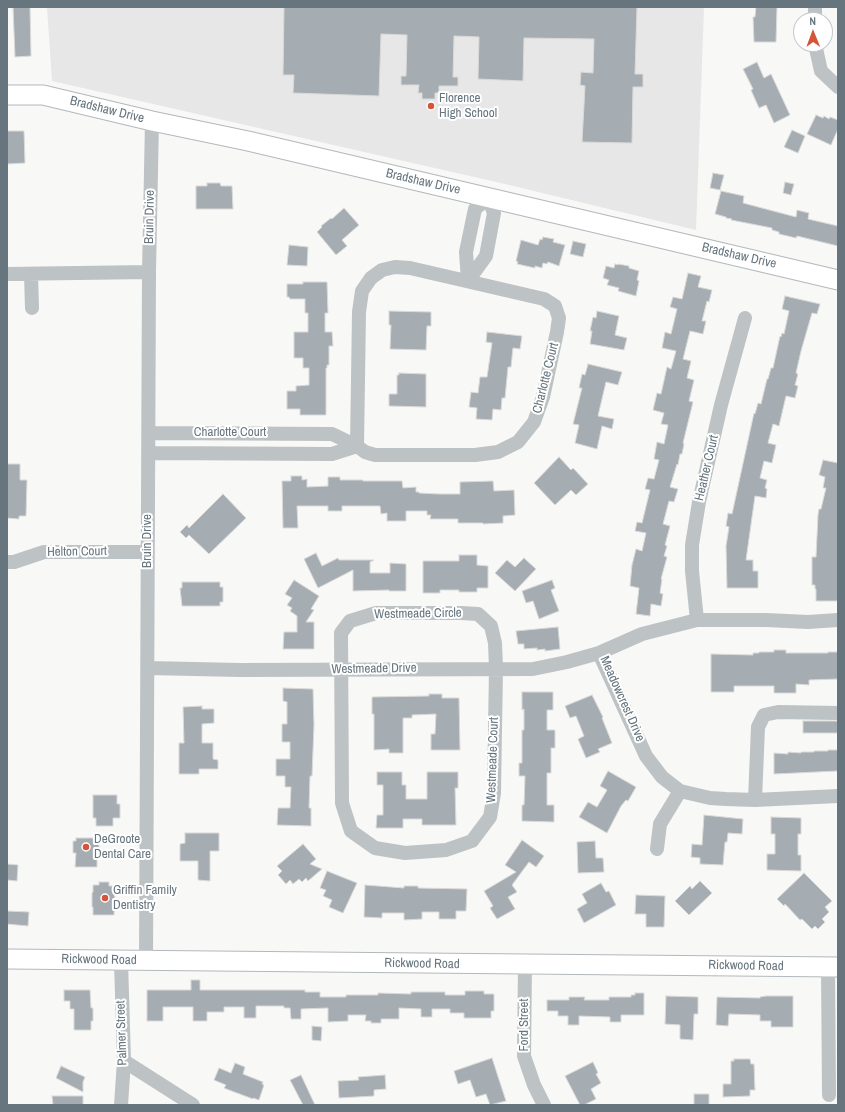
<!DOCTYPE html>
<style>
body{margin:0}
#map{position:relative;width:845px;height:1112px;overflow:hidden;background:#f8f8f6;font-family:"Archivo Narrow",sans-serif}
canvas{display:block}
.frame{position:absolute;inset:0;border:8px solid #66757e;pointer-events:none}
.north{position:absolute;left:793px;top:12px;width:40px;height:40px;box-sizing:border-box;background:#fff;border:1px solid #c2c8cb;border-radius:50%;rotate:359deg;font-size:11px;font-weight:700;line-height:16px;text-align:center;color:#66757e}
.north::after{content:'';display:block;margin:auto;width:14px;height:18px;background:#d4553a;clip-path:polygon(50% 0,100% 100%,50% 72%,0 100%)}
</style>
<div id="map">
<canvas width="845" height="1112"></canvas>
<div class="frame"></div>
<div class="north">N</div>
</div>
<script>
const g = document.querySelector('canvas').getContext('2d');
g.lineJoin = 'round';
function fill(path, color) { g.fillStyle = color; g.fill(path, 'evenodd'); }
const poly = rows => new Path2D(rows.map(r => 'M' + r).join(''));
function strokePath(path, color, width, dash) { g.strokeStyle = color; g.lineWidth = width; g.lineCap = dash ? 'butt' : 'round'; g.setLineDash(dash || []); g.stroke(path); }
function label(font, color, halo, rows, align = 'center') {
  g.font = font + ' "Archivo Narrow",sans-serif'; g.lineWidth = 4; g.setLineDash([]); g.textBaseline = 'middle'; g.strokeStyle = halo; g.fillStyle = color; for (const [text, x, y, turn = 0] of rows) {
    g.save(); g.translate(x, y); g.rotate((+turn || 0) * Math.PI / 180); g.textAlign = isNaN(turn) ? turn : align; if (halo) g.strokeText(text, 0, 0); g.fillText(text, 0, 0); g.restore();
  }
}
const built = poly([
 [47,7,704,7,696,230,505,184,52,81]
]);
const building = poly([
 [13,7,30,7,31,56,15,57,13,7],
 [284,7,637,7,635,74,643,74,643,87,633,87,632,143,582,142,585,86,580,85,581,72,593,73,594,39,524,38,523,81,478,79,479,37,454,36,453,77,458,77,458,86,439,86,439,93,435,93,435,99,422,99,422,93,418,93,419,85,401,85,401,76,406,76,407,35,381,34,379,96,293,93,294,75,283,75,284,7],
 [756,7,777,7,776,42,754,42,753,17,755,17,756,7],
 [757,62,764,78,771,74,790,115,774,123,766,105,759,108,751,90,753,89,743,69,757,62],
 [816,115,823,118,824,116,829,119,830,117,838,120,838,129,831,145,807,134,816,115],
 [792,130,805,136,798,153,784,147,792,130],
 [7,131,24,131,25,163,7,164,7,131],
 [713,173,724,175,720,190,710,188,713,173],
 [785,182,794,184,791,195,783,193,785,182],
 [207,183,220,183,221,186,232,186,233,209,196,209,196,186,207,186,207,183],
 [721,191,744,196,743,203,796,217,797,210,809,213,808,219,838,226,838,246,797,236,796,238,779,234,779,232,772,230,772,228,731,220,732,219,726,218,726,217,715,214,721,191],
 [344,208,359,225,342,240,347,246,336,255,317,232,322,227,321,226,331,218,332,219,344,208],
 [543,237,554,239,553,242,565,245,559,266,548,262,547,264,543,263,542,268,535,266,535,268,517,264,518,262,516,261,521,240,538,245,540,239,542,240,543,237],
 [573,241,586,244,583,257,570,254,573,241],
 [289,245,308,247,307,266,287,265,289,245],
 [615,264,618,265,618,264,629,266,629,268,639,271,637,280,639,281,636,296,618,291,619,288,607,285,609,280,603,278,606,266,614,268,615,264],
 [688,273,701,276,698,287,712,290,709,302,707,301,702,321,706,321,703,334,690,331,683,359,691,361,687,378,694,380,689,401,693,402,683,443,684,444,682,454,680,454,678,465,677,464,670,487,678,489,674,502,669,501,663,524,670,526,665,545,667,546,664,556,667,557,661,579,662,579,660,593,663,594,661,606,651,604,650,616,636,614,639,588,630,586,632,565,636,549,642,551,646,533,635,531,637,522,642,523,650,490,645,489,648,478,654,479,659,460,654,459,657,442,664,444,668,425,661,424,664,413,653,410,657,393,661,394,667,367,671,369,676,351,662,348,665,332,671,334,677,309,670,307,673,297,682,299,688,273],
 [303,282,327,282,328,313,325,313,325,332,332,332,333,346,329,346,329,365,327,365,327,368,326,368,326,415,300,415,300,409,287,409,287,391,296,391,296,386,309,385,309,368,303,368,303,358,294,358,294,332,308,332,308,313,305,313,305,299,290,299,289,297,287,297,287,284,303,284,303,282],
 [785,296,820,304,817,314,812,313,801,351,796,373,798,374,795,385,798,386,795,398,786,396,779,426,773,424,768,443,776,445,772,463,764,461,760,478,767,480,765,488,767,489,766,498,755,496,746,560,753,560,753,571,758,571,758,588,727,588,726,546,729,527,726,526,728,513,732,514,754,413,755,414,758,403,761,404,767,379,768,379,771,368,773,368,780,336,781,337,782,333,784,334,789,311,782,309,785,296],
 [389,311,431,312,431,326,427,326,426,350,390,349,391,325,389,325,389,311],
 [597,311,619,316,615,335,627,338,624,350,590,344,592,331,590,331,593,317,596,318,597,311],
 [487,332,522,336,520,349,513,348,511,367,508,367,505,398,502,398,501,410,493,409,492,420,476,419,477,408,469,407,471,392,478,393,480,377,487,377,492,343,486,342,487,332],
 [588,364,622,372,618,385,606,382,598,416,614,419,612,429,602,426,597,449,575,443,579,425,573,424,582,388,579,388,582,374,585,375,588,364],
 [399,373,426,374,426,407,389,406,389,394,397,394,397,375,399,375,399,373],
 [559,457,571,470,573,468,588,484,576,495,571,490,555,505,534,483,559,457],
 [823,460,838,463,838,601,816,601,816,589,815,589,815,585,812,585,812,557,816,557,818,515,819,509,821,509,826,488,823,488,825,477,819,475,823,460],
 [7,464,20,464,20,480,27,480,26,516,19,516,19,519,7,518,7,464],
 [291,476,302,476,302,480,307,479,307,487,328,486,328,477,340,477,340,480,363,480,363,481,402,481,403,488,416,487,416,492,419,492,419,493,439,494,460,494,460,482,493,481,494,491,514,490,515,515,503,516,503,523,483,524,483,523,458,523,458,519,430,519,431,515,427,515,427,511,406,511,406,521,387,521,387,513,381,514,380,506,342,506,342,511,328,511,328,506,297,506,298,528,283,528,282,481,291,481,291,476],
 [223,494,246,518,209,554,189,535,186,538,180,532,187,525,189,528,223,494],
 [316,553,322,566,338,558,339,560,374,560,370,562,370,573,390,573,390,563,406,564,406,591,389,591,389,590,353,591,353,570,318,588,304,559,316,553],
 [459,555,477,555,477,565,488,566,488,588,477,588,477,592,459,592,459,590,440,590,440,593,423,593,423,561,459,561,459,555],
 [524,558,536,569,515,591,495,573,507,560,515,567,524,558],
 [294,580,319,596,311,609,314,610,306,622,314,622,314,649,283,649,284,632,297,632,297,616,290,611,292,608,287,605,292,598,285,594,294,580],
 [552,580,555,588,551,590,559,611,539,619,533,601,526,603,522,591,552,580],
 [182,582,220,582,220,587,223,587,223,602,220,602,220,606,182,606,180,588,182,588,182,582],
 [558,627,560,649,545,651,545,649,537,650,537,648,524,649,524,644,518,644,516,631,558,627],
 [774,650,786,650,786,653,828,653,828,652,838,652,838,679,809,680,809,685,796,684,796,693,774,693,774,686,734,686,734,692,711,692,711,654,753,655,753,653,759,653,759,652,774,652,774,650],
 [283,688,313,689,314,725,312,776,310,776,309,808,311,808,311,826,277,825,278,808,290,808,291,787,285,787,285,776,276,776,276,759,290,759,290,742,282,742,282,724,287,724,287,702,283,701,283,688],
 [522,692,553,692,553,710,547,710,547,730,555,730,555,748,551,748,551,773,547,773,547,805,554,805,554,822,522,821,522,805,524,805,525,776,519,776,519,763,522,763,522,730,524,730,524,709,522,710,522,692],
 [429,694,442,694,442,698,459,698,460,750,431,750,431,734,435,734,436,714,412,715,412,718,403,718,403,753,389,753,389,749,374,750,374,714,372,714,372,697,429,696,429,694],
 [592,695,603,717,602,718,612,743,598,749,600,752,586,758,578,739,584,736,576,716,570,718,565,706,592,695],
 [202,706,202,709,214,709,214,723,202,724,202,743,213,743,213,759,218,760,218,769,199,769,199,774,179,774,179,743,184,743,183,707,202,706],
 [803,721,838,721,838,733,803,733,803,721],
 [828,750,838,750,838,771,774,774,774,753,788,754,788,752,801,753,801,752,814,752,814,751,828,751,828,750],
 [608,771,636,787,628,801,626,800,621,806,607,833,579,817,588,802,597,807,607,790,600,786,608,771],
 [377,772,402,772,402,785,406,785,406,799,427,799,427,772,458,772,458,788,455,788,456,825,422,825,422,819,403,819,403,828,376,828,377,815,383,815,383,785,377,785,377,772],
 [93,795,117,795,117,804,120,804,120,818,113,818,113,826,96,826,96,818,93,818,93,795],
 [704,815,743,819,742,834,728,833,727,842,725,842,723,865,700,864,700,858,691,857,692,844,702,845,704,815],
 [771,817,801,818,801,834,798,834,798,855,801,855,801,871,767,870,767,854,775,854,775,834,771,834,771,817],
 [185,833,219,833,219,851,210,851,210,881,198,880,198,861,180,861,180,844,185,843,185,833],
 [76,838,99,838,99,854,97,854,97,867,75,867,76,853,73,853,73,841,76,841,76,838],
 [522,840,544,856,536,867,529,862,512,885,517,892,508,897,515,909,497,919,490,908,493,906,484,891,516,872,505,865,522,840],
 [595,841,596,858,603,858,604,872,578,873,577,842,595,841],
 [303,844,316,859,310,864,322,869,308,881,306,878,302,882,299,879,293,884,290,880,286,884,278,875,282,871,277,866,303,844],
 [7,864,18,865,17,881,7,880,7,864],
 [327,871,357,883,343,913,329,907,332,900,323,896,326,890,320,888,327,871],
 [804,873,832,901,825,907,829,912,822,919,825,922,818,929,815,926,812,929,802,919,800,920,785,904,784,906,777,899,804,873],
 [700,881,712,893,689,915,675,901,690,886,692,889,700,881],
 [99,882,109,882,109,886,114,886,114,892,115,892,114,915,93,915,93,907,92,907,92,893,93,892,93,885,99,885,99,882],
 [601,883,606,892,609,891,616,905,584,923,577,909,587,903,582,894,601,883],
 [365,885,404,888,404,886,418,886,418,888,467,889,466,911,456,911,456,919,439,919,439,912,422,912,422,919,404,920,404,913,382,913,382,918,364,917,365,885],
 [636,895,665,896,664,927,646,927,646,914,635,914,636,895],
 [7,911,29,912,28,926,7,924,7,911],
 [191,980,200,980,200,990,305,990,305,992,320,992,320,997,346,997,346,995,378,995,378,993,411,994,411,992,445,992,445,995,465,995,465,991,484,991,484,994,494,994,494,1011,491,1011,491,1018,464,1018,464,1013,450,1013,450,1009,432,1009,432,1017,421,1017,421,1009,399,1008,399,1019,381,1019,381,1023,371,1023,371,1021,365,1021,366,1015,348,1015,348,1021,328,1022,328,1008,301,1009,301,1019,291,1019,290,1008,284,1008,284,1006,256,1006,256,1018,244,1018,244,1007,224,1007,224,1012,207,1012,207,1021,193,1021,193,1007,163,1007,163,1021,147,1021,147,990,191,990,191,980],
 [64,990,90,990,91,1008,93,1008,93,1021,91,1021,91,1030,74,1030,74,1009,70,1009,70,1001,64,1001,64,990],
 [635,993,644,993,644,1015,621,1015,621,1022,610,1022,610,1017,579,1016,579,1025,568,1025,568,1016,558,1016,558,1011,547,1011,547,1000,569,1000,569,997,585,997,584,1000,609,1000,609,997,631,997,631,995,635,995,635,993],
 [666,996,698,997,698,1014,694,1014,693,1040,680,1039,680,1025,665,1024,666,996],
 [766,996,793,996,793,1027,771,1027,771,1021,760,1021,760,1015,729,1014,728,1026,716,1025,717,997,760,998,760,997,766,996],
 [312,1026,322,1027,321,1041,312,1040,312,1026],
 [492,1058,506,1101,490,1105,486,1094,476,1097,470,1080,458,1084,454,1071,492,1058],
 [734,1059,750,1059,751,1064,754,1064,755,1090,750,1090,750,1096,723,1097,723,1084,731,1084,731,1061,734,1061,734,1059],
 [593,1062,598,1073,596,1074,601,1083,591,1089,596,1099,584,1105,580,1105,565,1076,593,1062],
 [235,1063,245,1067,243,1074,263,1082,262,1084,264,1085,259,1100,253,1098,253,1099,229,1090,224,1088,226,1085,214,1080,219,1068,231,1073,235,1063],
 [61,1066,85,1077,83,1082,83,1092,56,1078,61,1066],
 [301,1075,315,1105,303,1105,290,1080,301,1075],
 [385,1075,386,1089,374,1090,374,1096,339,1098,338,1081,359,1080,358,1077,385,1075],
 [694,1094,709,1094,709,1105,694,1105,694,1094],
 [52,1096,83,1096,83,1105,53,1105,52,1096]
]);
const street = poly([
 [815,20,815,7],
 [815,44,821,71,838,87],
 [488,198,494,213,486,256,468,281,466,252,475,209,488,198],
 [7,274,149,272],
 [31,274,32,308],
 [149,433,332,434,357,446,365,452,375,455,475,455,498,452,518,442,534,422,543,397,557,332,559,318,555,306,544,299,410,268,395,267,382,270,371,278,362,291,359,312,357,446],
 [149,453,332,454,357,446],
 [7,562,14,562,44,552,148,552],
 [376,613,461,613,478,614,491,626,495,643,496,668,494,793,490,817,472,841,446,850,405,853,375,848,351,831,342,803,341,633,350,621,376,613],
 [697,620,692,571,692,545,699,502,721,405,745,318],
 [599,653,646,756,662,777,680,791,710,798,726,799,755,800,838,796],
 [148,668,240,670,533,669,567,662,599,653,642,634,697,620,766,620,808,622,838,620],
 [755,800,758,727,764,715,778,712,838,713],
 [657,849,660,824,680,791],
 [121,961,124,1061,121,1105],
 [146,961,149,272,152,121],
 [525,964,524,1056,534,1085,544,1105],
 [828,967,829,1095],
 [124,1061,193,1105]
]);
const secondary = poly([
 [7,95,43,95,152,121,248,141,838,280],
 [7,959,838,967]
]);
const markers = [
 [431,106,4,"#d4553a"],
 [86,847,4,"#d4553a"],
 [105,898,4,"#d4553a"]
];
const poiNames = [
 ["Florence",439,99],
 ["High School",439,114],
 ["DeGroote",94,840],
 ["Dental Care",94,855],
 ["Griffin Family",113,891],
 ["Dentistry",113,906]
];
const streetNames = [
 ["Bradshaw Drive",107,110,14],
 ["Bradshaw Drive",423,182,13],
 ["Bruin Drive",150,217,-89],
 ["Bradshaw Drive",739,256,13],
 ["Charlotte Court",546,378,-76],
 ["Charlotte Court",230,433],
 ["Heather Court",707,468,-77],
 ["Bruin Drive",148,541,-90],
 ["Helton Court",77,552,-1],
 ["Westmeade Circle",418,614,-1],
 ["Westmeade Drive",374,669,-1],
 ["Meadowcrest Drive",622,699,66],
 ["Westmeade Court",493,760,-88],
 ["Rickwood Road",99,960,1],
 ["Rickwood Road",422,964,1],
 ["Rickwood Road",746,966,1],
 ["Ford Street",525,1025,-90],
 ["Palmer Street",122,1033,-92]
];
fill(built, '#e6e7e6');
fill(building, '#a5adb2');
strokePath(building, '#dad9d8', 1);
strokePath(secondary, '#b2b8bc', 21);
strokePath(street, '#bdc2c5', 14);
strokePath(secondary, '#fff', 19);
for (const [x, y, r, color] of markers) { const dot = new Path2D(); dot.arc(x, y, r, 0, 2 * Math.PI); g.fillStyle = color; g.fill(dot); strokePath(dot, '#fff', 1.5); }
label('13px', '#66757e', '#fff', poiNames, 'left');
label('13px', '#66757e', '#fff', streetNames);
</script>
